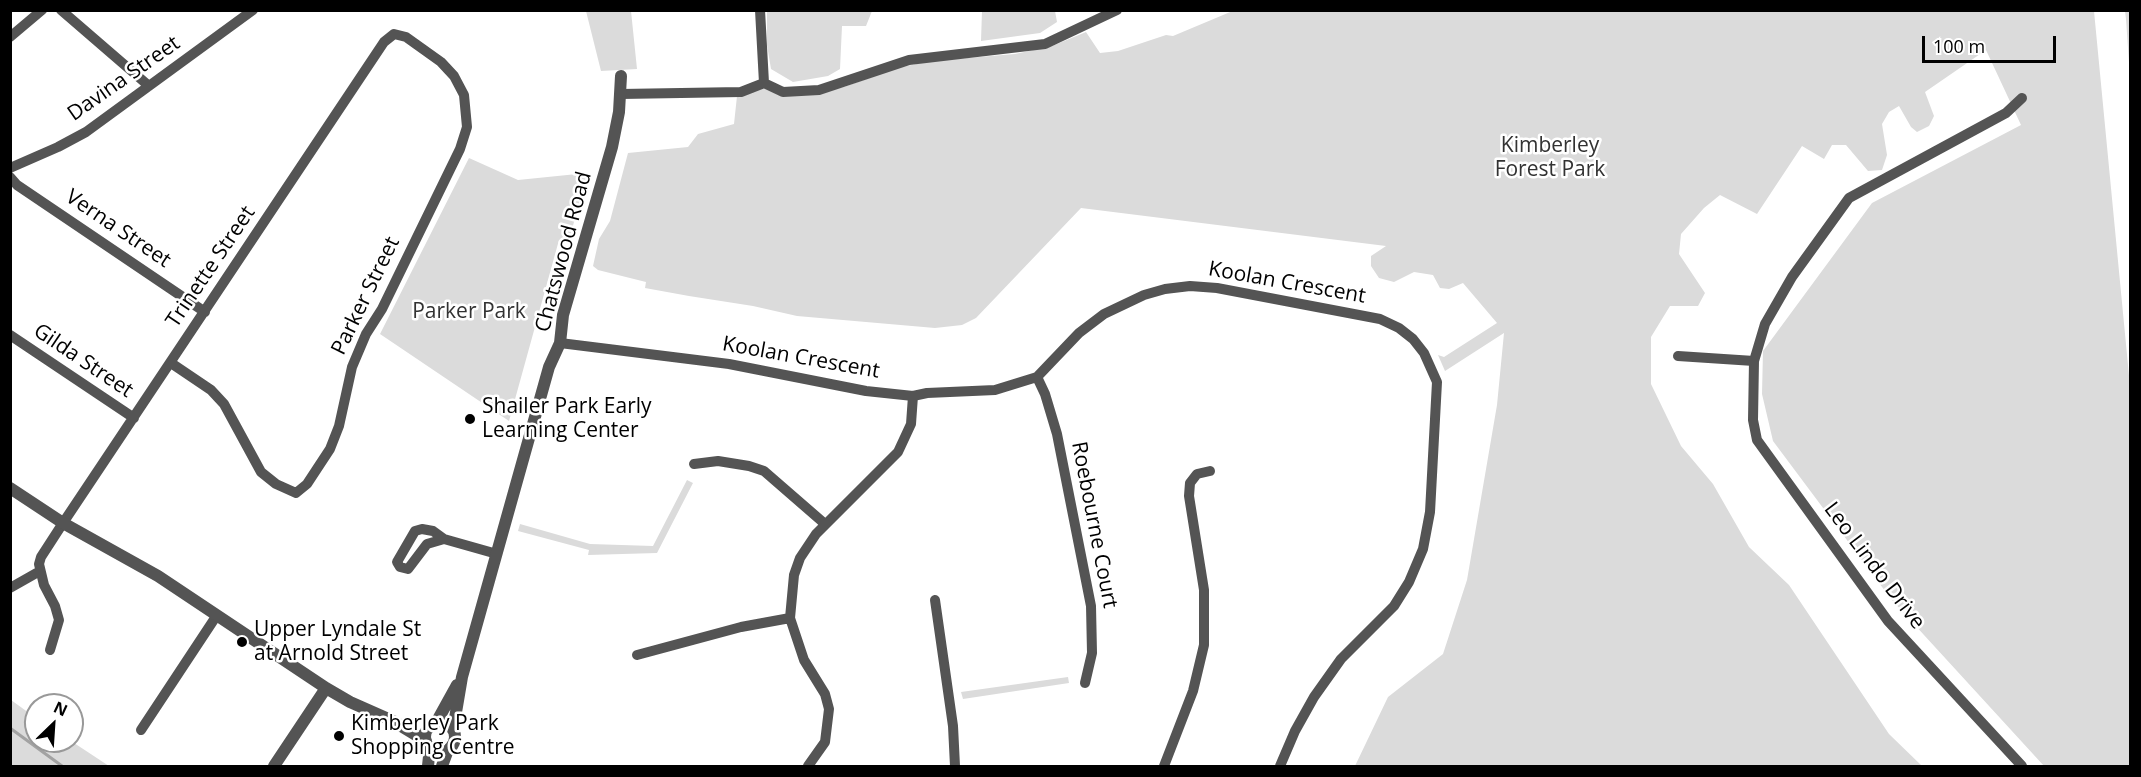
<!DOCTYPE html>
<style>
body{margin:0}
#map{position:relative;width:2141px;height:777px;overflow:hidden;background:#fff;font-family:"Open Sans",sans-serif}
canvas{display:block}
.frame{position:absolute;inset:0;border:12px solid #000;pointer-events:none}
.north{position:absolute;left:24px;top:693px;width:60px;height:60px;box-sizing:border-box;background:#fff;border:2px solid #999;border-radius:50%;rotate:25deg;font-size:16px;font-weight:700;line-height:24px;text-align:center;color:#000}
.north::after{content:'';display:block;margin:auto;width:21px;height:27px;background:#000;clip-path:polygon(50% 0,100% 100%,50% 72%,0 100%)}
.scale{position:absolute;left:1922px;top:36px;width:134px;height:27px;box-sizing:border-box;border:3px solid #000;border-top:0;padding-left:8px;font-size:18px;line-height:21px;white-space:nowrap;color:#000;-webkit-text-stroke:4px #fff;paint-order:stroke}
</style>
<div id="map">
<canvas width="2141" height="777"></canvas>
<div class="frame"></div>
<div class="north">N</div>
<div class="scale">100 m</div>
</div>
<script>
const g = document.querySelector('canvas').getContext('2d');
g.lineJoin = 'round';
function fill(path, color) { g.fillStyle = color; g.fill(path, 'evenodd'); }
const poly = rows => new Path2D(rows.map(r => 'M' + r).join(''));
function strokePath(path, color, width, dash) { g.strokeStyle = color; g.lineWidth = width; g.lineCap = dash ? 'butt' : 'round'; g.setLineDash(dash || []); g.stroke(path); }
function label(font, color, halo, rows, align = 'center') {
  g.font = font + ' "Open Sans",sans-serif'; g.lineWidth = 5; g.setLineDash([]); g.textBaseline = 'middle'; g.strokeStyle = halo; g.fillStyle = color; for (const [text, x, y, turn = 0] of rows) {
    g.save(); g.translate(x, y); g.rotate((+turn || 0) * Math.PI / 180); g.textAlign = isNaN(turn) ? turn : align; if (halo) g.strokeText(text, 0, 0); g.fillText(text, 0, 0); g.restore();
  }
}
const green = poly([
 [1235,10,2094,11,2130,386,2130,766,2044,766,1891,599,1773,441,1762,394,1763,351,1872,203,2021,125,1986,50,1925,92,1934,116,1929,126,1917,132,1911,127,1899,106,1889,112,1882,124,1887,155,1882,170,1868,171,1846,145,1832,145,1824,159,1802,146,1757,214,1720,195,1704,208,1681,234,1679,254,1705,293,1698,306,1670,306,1651,337,1651,384,1681,446,1713,484,1749,547,1789,585,1889,734,1922,766,1355,766,1388,697,1443,654,1467,580,1497,405,1504,333,1445,371,1438,355,1444,357,1497,323,1463,283,1449,289,1440,288,1433,275,1414,272,1394,282,1379,278,1371,266,1371,256,1386,246,1081,208,976,318,962,325,935,328,797,316,753,306,689,296,645,288,646,282,598,270,593,266,599,239,610,221,628,153,688,147,698,134,734,124,737,96,765,88,778,95,844,87,897,68,931,61,1015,54,1052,46,1086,32,1100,53,1118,51,1166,35,1173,36],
 [586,11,631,11,637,69,601,71],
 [767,11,872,11,866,26,842,26,840,69,828,76,793,82,771,69,767,45],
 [982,11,1055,11,1057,22,1040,33,981,41],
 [2125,11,2130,11,2130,77,2126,19],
 [469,158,518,180,587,173,570,237,559,240,509,421,380,334],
 [687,480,693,483,657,553,588,555,589,550,518,531,520,524,590,544,653,546],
 [1068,677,1069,683,963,699,961,692],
 [11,700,36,718,36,741,71,741,109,766,11,766]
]);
const stream = poly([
 [10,728,62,766]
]);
const minor = poly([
 [61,10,149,86],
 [760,10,764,83],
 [10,37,42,10],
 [621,94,741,92,764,83,783,92,819,90,909,60,1045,44,1117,10],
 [10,168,58,147,86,132,253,10],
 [10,177,17,185,205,312],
 [10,335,134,418],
 [560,343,729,364,866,391,913,396,927,393,995,390,1037,377,1079,333,1104,314,1144,295,1165,289,1190,286,1217,288,1380,319,1399,328,1413,339,1424,353,1437,382,1430,512,1423,549,1409,582,1394,606,1341,659,1314,697,1295,731,1280,766],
 [1678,356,1754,361],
 [1037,377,1045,394,1057,434,1091,606,1092,653,1085,683],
 [694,464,718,461,749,466,764,471,825,524],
 [444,539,427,544,408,569,400,567,397,562,415,531,422,529,433,531,444,539,497,554],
 [10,588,40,571],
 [935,600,953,726,955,766],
 [50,650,59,620,55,606,44,585,39,564,41,557,63,523,384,42,394,34,406,37,441,62,454,76,464,95,467,127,460,149,382,309,366,334,352,367,339,426,330,449,307,484,296,493,276,484,261,472,224,404,211,390,171,363],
 [637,655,741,627,790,618],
 [141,730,217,615],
 [808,766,825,742,829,709,825,694,804,660,790,618,794,575,800,558,816,534,898,452,911,424,913,396],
 [1164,766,1193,691,1204,645,1204,590,1189,496,1190,483,1197,474,1210,471],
 [2022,766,1888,621,1757,440,1753,420,1754,361,1765,324,1792,277,1849,198,2006,113,2022,98]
]);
const tertiary = poly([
 [10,488,63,523,158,576,326,688,350,702,393,721,426,741],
 '425 737a15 15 0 1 1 30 0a15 15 0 1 1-30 0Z',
 [436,723,457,685],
 [453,730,462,677,549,367,560,343,563,315,612,147,619,112,621,76],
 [274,766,326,688],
 [428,766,430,747],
 [442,766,448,750]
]);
const markers = [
 [470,419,6,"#000"],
 [242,642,6,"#000"],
 [339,736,6,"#000"]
];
const streetNames = [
 ["Davina Street",124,79,-35],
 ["Verna Street",118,229,34],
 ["Chatswood Road",564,252,-75],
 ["Trinette Street",211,267,-56],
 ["Koolan Crescent",1287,283,10],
 ["Parker Street",366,296,-64],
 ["Koolan Crescent",801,358,10],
 ["Gilda Street",83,361,34],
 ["Roebourne Court",1094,525,79],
 ["Leo Lindo Drive",1874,566,53]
];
const parkNames = [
 ["Kimberley",1550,146],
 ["Forest Park",1550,170],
 ["Parker Park",469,312]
];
const poiNames = [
 ["Shailer Park Early",482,407],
 ["Learning Center",482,431],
 ["Upper Lyndale St",254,630],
 ["at Arnold Street",254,654],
 ["Kimberley Park",351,724],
 ["Shopping Centre",351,748]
];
fill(green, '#dbdbdb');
strokePath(stream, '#a2a2a2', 3);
strokePath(minor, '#545454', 10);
strokePath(tertiary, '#545454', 12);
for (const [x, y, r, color] of markers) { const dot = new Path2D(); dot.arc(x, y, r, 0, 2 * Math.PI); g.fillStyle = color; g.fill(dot); strokePath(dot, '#fff', 2); }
label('21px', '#000', '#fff', streetNames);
label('21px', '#323232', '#fff', parkNames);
label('21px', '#000', '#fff', poiNames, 'left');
</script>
